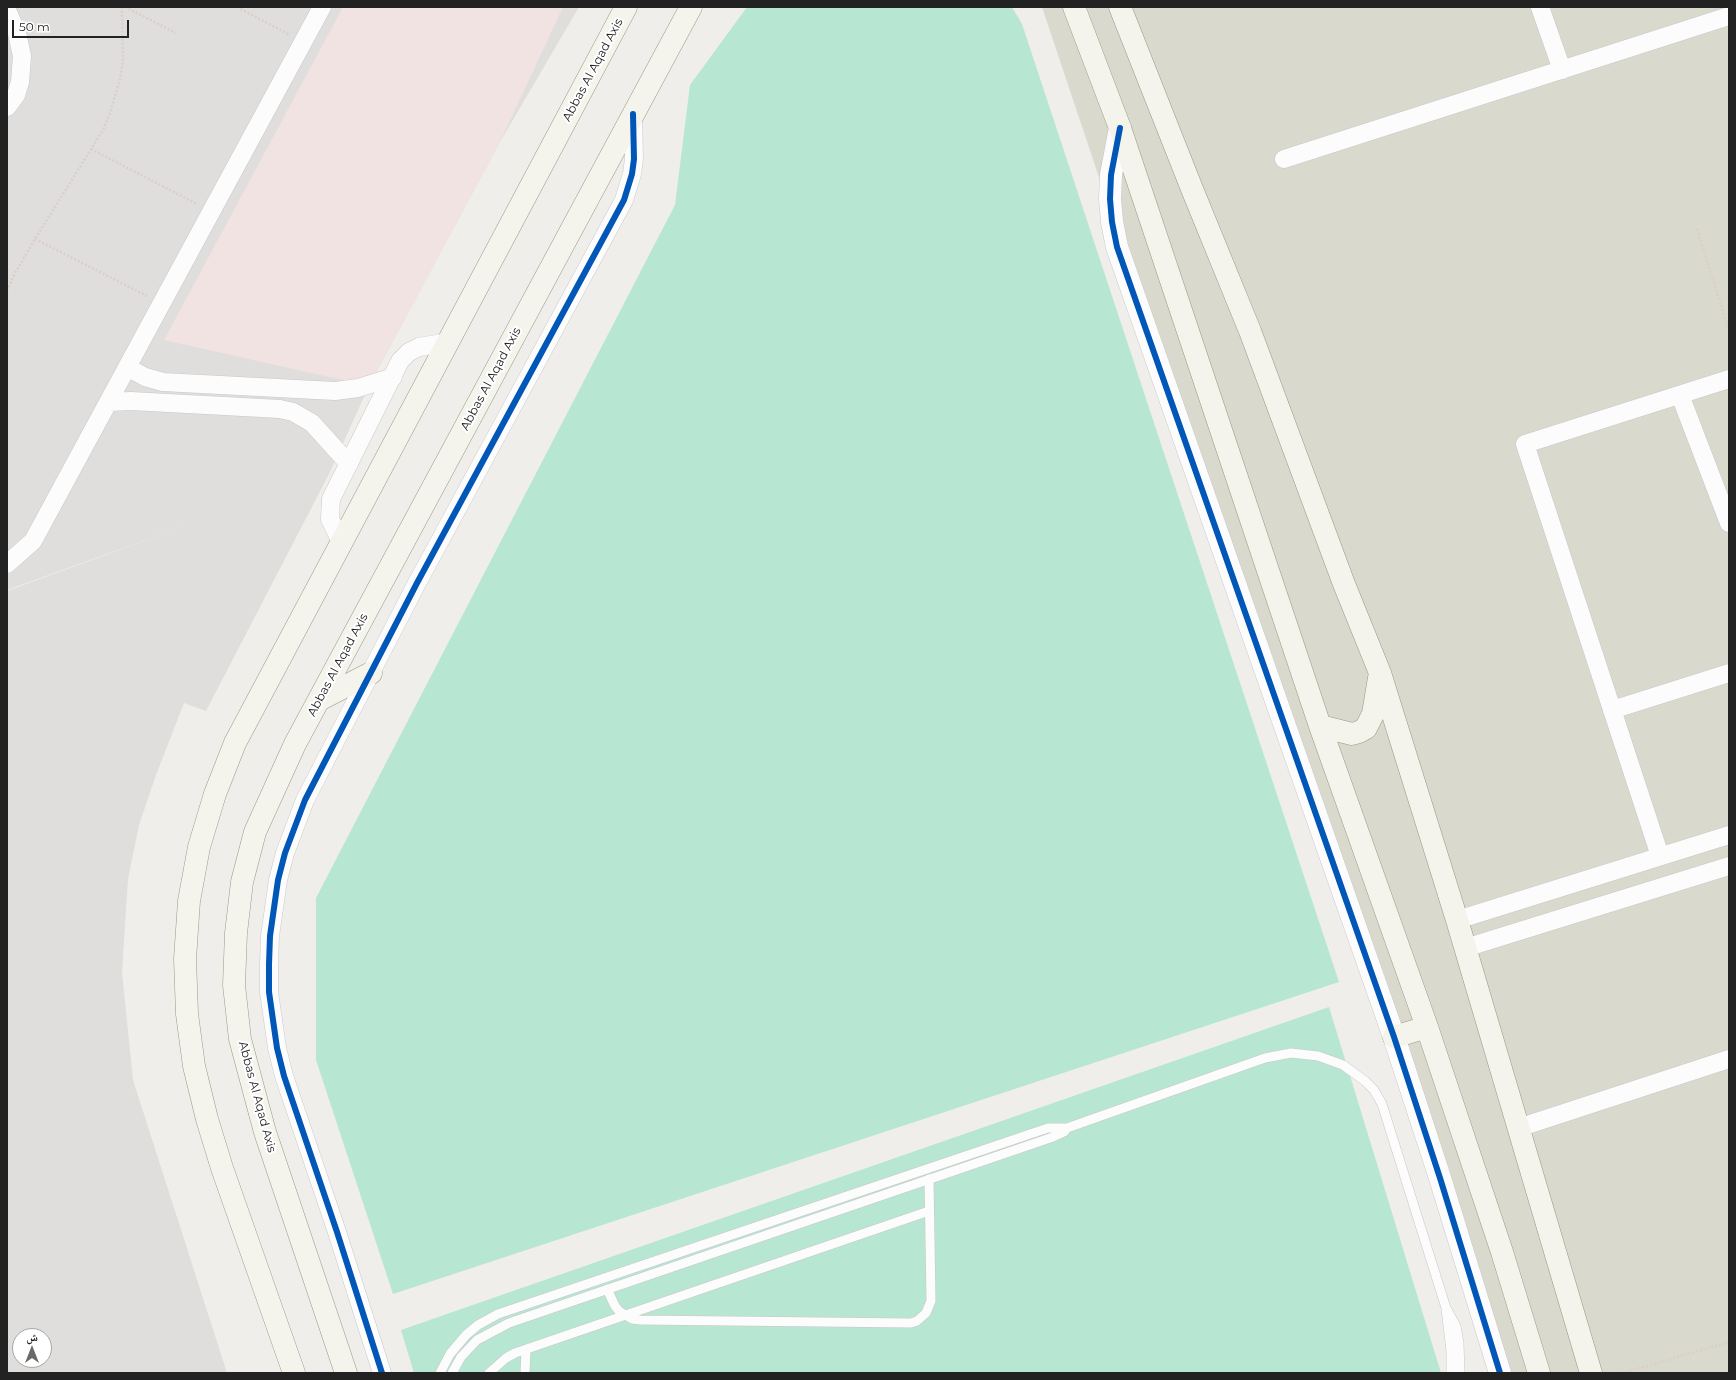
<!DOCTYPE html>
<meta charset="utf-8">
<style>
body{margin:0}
#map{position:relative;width:1736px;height:1380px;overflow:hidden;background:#f0eeeb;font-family:Montserrat,"Noto Naskh Arabic",sans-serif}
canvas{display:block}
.frame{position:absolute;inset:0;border:8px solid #222;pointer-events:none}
.north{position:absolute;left:12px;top:1328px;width:40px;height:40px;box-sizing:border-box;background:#fff;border:1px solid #a7a7a7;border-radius:50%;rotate:0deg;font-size:11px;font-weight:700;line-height:16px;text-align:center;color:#222}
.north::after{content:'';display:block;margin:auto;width:14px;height:18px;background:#6a6968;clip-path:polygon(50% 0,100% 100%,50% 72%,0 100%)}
.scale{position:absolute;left:12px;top:20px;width:117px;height:18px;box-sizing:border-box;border:2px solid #222;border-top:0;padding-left:5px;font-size:12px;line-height:14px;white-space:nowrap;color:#222;-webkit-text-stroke:3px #fff;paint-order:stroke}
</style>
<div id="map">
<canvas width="1736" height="1380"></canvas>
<div class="frame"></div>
<div class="north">ش</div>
<div class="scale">50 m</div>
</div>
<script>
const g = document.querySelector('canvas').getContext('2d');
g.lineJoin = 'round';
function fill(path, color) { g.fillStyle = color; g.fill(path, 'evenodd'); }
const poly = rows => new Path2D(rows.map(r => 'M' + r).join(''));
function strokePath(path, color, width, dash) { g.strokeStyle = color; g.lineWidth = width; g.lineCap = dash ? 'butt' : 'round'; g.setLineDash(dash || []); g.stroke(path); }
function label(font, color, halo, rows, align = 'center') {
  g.font = font + ' Montserrat,sans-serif'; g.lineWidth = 4; g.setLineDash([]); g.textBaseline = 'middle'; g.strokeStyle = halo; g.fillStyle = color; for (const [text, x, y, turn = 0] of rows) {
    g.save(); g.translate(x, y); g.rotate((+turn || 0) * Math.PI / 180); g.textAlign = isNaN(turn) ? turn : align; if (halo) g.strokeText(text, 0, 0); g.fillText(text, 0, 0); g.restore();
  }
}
const residential = poly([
 [7,7,579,7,500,142,369,386,329,474,206,711,184,703,156,775,139,825,128,879,122,972,133,1080,227,1373,7,1373,7,591,193,523,7,590],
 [20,1336,44,1336,44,1360,20,1360]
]);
const commercial = poly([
 [343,7,563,7,500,142,369,386,164,340]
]);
const construction = poly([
 [1042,7,1729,7,1729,1373,1499,1373]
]);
const pitch = poly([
 [747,7,1012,7,1022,24,1339,982,393,1294,316,1060,316,898,675,205,690,85],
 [1329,1007,1441,1373,414,1373,401,1330]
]);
const path = poly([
 [125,7,176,33],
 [237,7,290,35],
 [91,149,197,204],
 [1697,229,1729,331],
 [35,239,147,296],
 [7,291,15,273,35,239,103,130,110,113,120,79,123,60,122,7],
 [1623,1373,1729,1342]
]);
const service = poly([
 [607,1289,615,1306,619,1311,632,1319,640,1320,911,1323,917,1321,926,1313,931,1301,929,1179],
 [1446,1309,1451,1351,1451,1373],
 [440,1373,450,1354,466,1335,478,1325,498,1314,1048,1128,1067,1128],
 [452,1373,461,1357,477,1340,509,1323,1053,1137,1064,1132,1067,1128,1265,1058,1291,1053,1318,1056,1343,1065,1365,1081,1374,1090,1382,1104,1446,1308,1456,1326,1459,1343,1460,1373],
 [489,1373,506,1358,515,1353,929,1211],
 [525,1373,526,1350]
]);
const minor = poly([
 [1540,7,1562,70],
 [7,10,17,33,22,56,20,82,16,95,7,107],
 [1284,159,1729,16],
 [127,367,145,377,163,382,335,391,358,388,393,377],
 [1680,395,1729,523],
 [109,402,131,401,280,409,293,412,312,423,349,464],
 [342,544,330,519,331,499,400,361,409,352,419,347,449,342],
 [7,564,33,541,322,7],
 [1612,710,1729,673],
 [1660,856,1525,444,1729,379],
 [1457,920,1729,835],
 [1465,948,1729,866],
 [1518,1128,1729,1059],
 [382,1373,337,1232,284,1076,277,1048,269,992,269,964,270,936,278,880,285,853,305,800,417,583,624,200,632,174,634,159,633,114]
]);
const tertiary = poly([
 [1120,128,1111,175,1110,199,1112,222,1117,247,1394,1037,1440,1178,1500,1373]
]);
const secondary = poly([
 [1074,7,1120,128,1320,726,1427,1027,1502,1252,1539,1373],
 [1120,7,1192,189,1250,331,1344,584,1380,673,1457,920,1591,1373],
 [319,700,371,673],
 [1320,726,1352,734,1359,732,1366,728,1373,714,1379,678],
 [1394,1037,1427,1027],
 [294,1373,222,1168,207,1119,194,1066,187,1014,185,959,189,901,199,847,215,794,235,743,626,7],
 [346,1373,265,1132,240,1039,234,985,236,933,242,882,255,832,295,744,691,7]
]);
const cycleway = poly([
 [1120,128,1111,175,1110,199,1112,222,1117,247,1394,1037,1440,1178,1500,1373],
 [382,1373,337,1232,284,1076,277,1048,269,992,269,964,270,936,278,880,285,853,305,800,417,583,624,200,632,174,634,159,633,114]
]);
const streetNames = [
 ["Abbas Al Aqad Axis",593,70,-62],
 ["Abbas Al Aqad Axis",491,379,-62],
 ["Abbas Al Aqad Axis",338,665,-62],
 ["Abbas Al Aqad Axis",257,1097,75]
];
fill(residential, '#dfdedc');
fill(commercial, '#f1e3e1');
fill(construction, '#d9d9cd');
fill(pitch, '#b7e6d2');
strokePath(service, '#c9c8c7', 10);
strokePath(minor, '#c9c8c7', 19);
strokePath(tertiary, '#c9c8c7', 23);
strokePath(secondary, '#999a82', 23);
strokePath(path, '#dccecd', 2.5, [2, 2]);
strokePath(service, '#fdfcfc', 9);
strokePath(minor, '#fdfcfc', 18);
strokePath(tertiary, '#fdfcfc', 22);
strokePath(secondary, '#f4f4ed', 22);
strokePath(cycleway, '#0057b8', 6);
label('12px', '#222', '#fff', streetNames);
</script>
